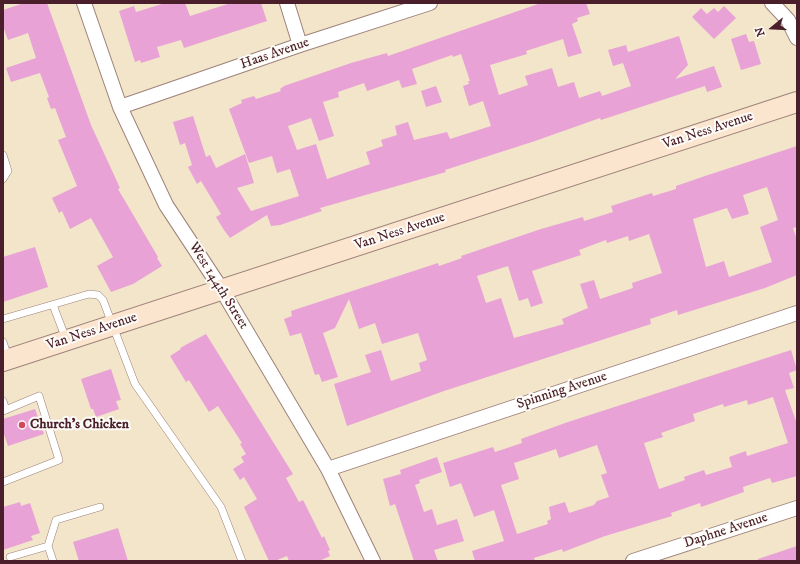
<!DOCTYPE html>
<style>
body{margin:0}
#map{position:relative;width:800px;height:564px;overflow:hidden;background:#f2e5ca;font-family:"IM FELL DW Pica",serif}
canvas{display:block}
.frame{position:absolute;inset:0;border:4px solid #4a1f2b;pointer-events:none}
.north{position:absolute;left:752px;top:8px;width:40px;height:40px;-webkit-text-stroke:3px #fdfcf7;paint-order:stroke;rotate:252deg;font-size:11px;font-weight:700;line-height:16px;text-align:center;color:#4a1f2b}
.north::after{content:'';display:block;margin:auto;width:14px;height:18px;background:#4a1f2b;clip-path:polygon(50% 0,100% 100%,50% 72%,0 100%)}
</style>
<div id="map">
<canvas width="800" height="564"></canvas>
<div class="frame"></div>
<div class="north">N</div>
</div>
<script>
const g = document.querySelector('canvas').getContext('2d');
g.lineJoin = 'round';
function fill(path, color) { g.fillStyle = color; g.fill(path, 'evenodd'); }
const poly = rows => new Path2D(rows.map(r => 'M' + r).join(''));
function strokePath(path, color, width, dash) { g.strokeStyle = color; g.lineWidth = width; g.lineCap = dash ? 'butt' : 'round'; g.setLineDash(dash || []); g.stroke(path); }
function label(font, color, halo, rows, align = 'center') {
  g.font = font + ' "IM FELL DW Pica",serif'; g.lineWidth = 4; g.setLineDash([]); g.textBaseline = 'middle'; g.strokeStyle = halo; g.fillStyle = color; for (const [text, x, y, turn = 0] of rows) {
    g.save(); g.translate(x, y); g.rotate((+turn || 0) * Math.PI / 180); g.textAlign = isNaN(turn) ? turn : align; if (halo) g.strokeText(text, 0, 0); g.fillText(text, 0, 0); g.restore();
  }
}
const building = poly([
 [24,3,47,3,91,125,120,188,118,189,158,257,157,258,162,266,133,284,111,292,97,266,113,257,91,218,70,229,62,211,59,213,52,198,77,186,58,140,66,137,55,108,51,109,47,98,49,97,40,73,11,82,6,68,36,58,28,33,8,40,3,26,3,10],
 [165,3,185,3,190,16,231,3,261,3,267,21,184,48,181,40,157,47,160,57,141,63,140,60,135,62,119,11,134,6,136,12],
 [541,3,586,3,590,14,577,18,578,21,572,24,582,53,568,57,563,39,526,51,527,54,490,65,499,95,528,85,525,76,552,68,558,87,574,82,579,98,600,91,602,96,631,86,623,63,613,66,608,50,626,45,628,52,679,36,688,65,675,79,714,66,722,87,707,92,705,86,601,120,600,118,535,141,445,170,446,172,320,208,322,211,280,225,271,226,267,215,230,238,224,230,216,217,221,214,201,181,197,184,188,167,192,165,185,143,180,145,173,122,193,116,206,157,210,155,216,168,245,154,254,183,237,188,251,211,299,196,290,169,277,173,272,156,249,163,229,109,242,103,241,100,254,96,256,99,281,91,280,89,284,86,351,63,387,53,388,56],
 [461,54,470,81,468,81,469,84,463,86,469,106,483,101,491,126,450,139,447,132,414,140,408,122,395,126,397,135,381,140,383,146,366,152,370,164,327,179,316,144,297,150,288,126,311,118,319,141,334,136,323,102,339,97,338,92,364,83,367,91,399,80,402,88,417,84,412,69,452,55,453,57],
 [724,6,736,18,714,39,692,17,701,8,707,14,714,8,718,12],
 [746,34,749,42,754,41,761,64,741,70,731,39],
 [436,86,442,102,426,107,421,91],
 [797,146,797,227,793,228,797,240,797,275,765,288,678,315,677,310,650,319,651,324,444,391,347,426,334,384,371,372,365,355,381,350,391,381,421,371,419,363,427,360,418,333,382,344,375,323,359,329,349,299,335,328,323,333,338,377,322,382,319,374,315,375,301,333,290,336,284,319,292,316,291,311,438,263,439,266,462,258,461,256,541,229,583,217,584,221,613,212,611,206,652,193,653,196,676,189,676,186,705,176],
 [767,187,778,220,760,227,772,262,729,277,724,261,706,267,693,219,727,208,732,219,749,214,743,195],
 [649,234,662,273,632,283,633,288,600,299,594,280,580,284,588,308,562,319,564,324,514,338,501,298,486,303,477,276,508,266,519,301,528,298,531,307,543,303,532,271,581,255,579,250,606,240,607,243,628,236,629,241],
 [35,247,48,287,3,302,3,257],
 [206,334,293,474,286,478,299,502,303,500,322,538,324,536,330,550,328,551,330,556,319,561,289,561,287,556,275,561,269,561,244,507,257,499,244,477,240,480,233,469,244,462,241,457,246,454,240,444,242,443,218,406,209,412,189,380,186,382,170,356,181,349,180,348],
 [791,350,797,370,789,373,794,388,785,390,797,424,797,476,772,483,770,478,743,487,744,492,701,507,700,503,671,513,672,516,605,536,563,552,562,549,534,558,535,561,475,561,472,551,504,541,494,510,474,517,461,483,450,487,443,463,493,447,495,452,522,443,521,439,568,422],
 [773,397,788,443,747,456,746,451,729,457,732,467,706,475,704,470,684,477,685,480,659,489,644,443,663,437,661,433,695,421,693,414,723,404,724,407,747,400,748,405],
 [597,445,607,473,601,475,609,497,597,501,594,505,569,513,565,502,549,507,551,519,547,521,548,524,517,534,501,485,519,479,514,463,556,449,559,458],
 [111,369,121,400,116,401,119,409,96,417,93,409,91,409,81,379],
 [35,409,44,434,8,446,3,431,3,419],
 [437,457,442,472,419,480,420,483,415,485,424,512,432,509,437,525,457,519,464,541,434,550,438,561,414,561,395,504,390,506,383,479,401,474,400,470],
 [20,502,21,506,30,503,40,533,31,536,33,540,3,550,3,507],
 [118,528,128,561,79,561,73,542],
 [797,546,797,561,758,561,758,559]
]);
const lane = poly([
 [3,155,8,171,3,179],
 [53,305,66,339],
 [3,319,89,294,98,295,103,300,135,384,221,507,242,561],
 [3,342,8,357],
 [3,401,6,410],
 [3,411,39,396,59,460,3,482],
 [48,546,53,561],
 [10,557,48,546,56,520,100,507]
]);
const street = poly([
 [84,3,120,107,166,205,222,290,328,469,373,561],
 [287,3,300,45],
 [772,3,788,20,797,38],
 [120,107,300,45,430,3],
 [328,469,797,313],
 [633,561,797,508]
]);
const secondary = poly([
 [3,361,797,102]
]);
const markers = [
 [22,425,4,"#d1495b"]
];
const streetNames = [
 ["Haas Avenue",275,54,-19],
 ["Van Ness Avenue",708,131,-18],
 ["Van Ness Avenue",400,232,-18],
 ["West 144th Street",218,286,58],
 ["Van Ness Avenue",92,332,-18],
 ["Spinning Avenue",562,391,-18],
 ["Daphne Avenue",726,531,-18]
];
const poiNames = [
 ["Church's Chicken",30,425]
];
fill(building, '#e8a2d6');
strokePath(lane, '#9e827a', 8);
strokePath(street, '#9e827a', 16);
strokePath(secondary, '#9e827a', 22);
strokePath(lane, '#fff', 7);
strokePath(street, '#fff', 14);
strokePath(secondary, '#fce5cf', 20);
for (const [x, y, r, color] of markers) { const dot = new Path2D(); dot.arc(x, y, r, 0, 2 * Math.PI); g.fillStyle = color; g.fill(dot); strokePath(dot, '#fdfcf7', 1.5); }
label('14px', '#4a1f2b', '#fdfcf7', streetNames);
label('bold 14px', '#4a1f2b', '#fdfcf7', poiNames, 'left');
</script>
